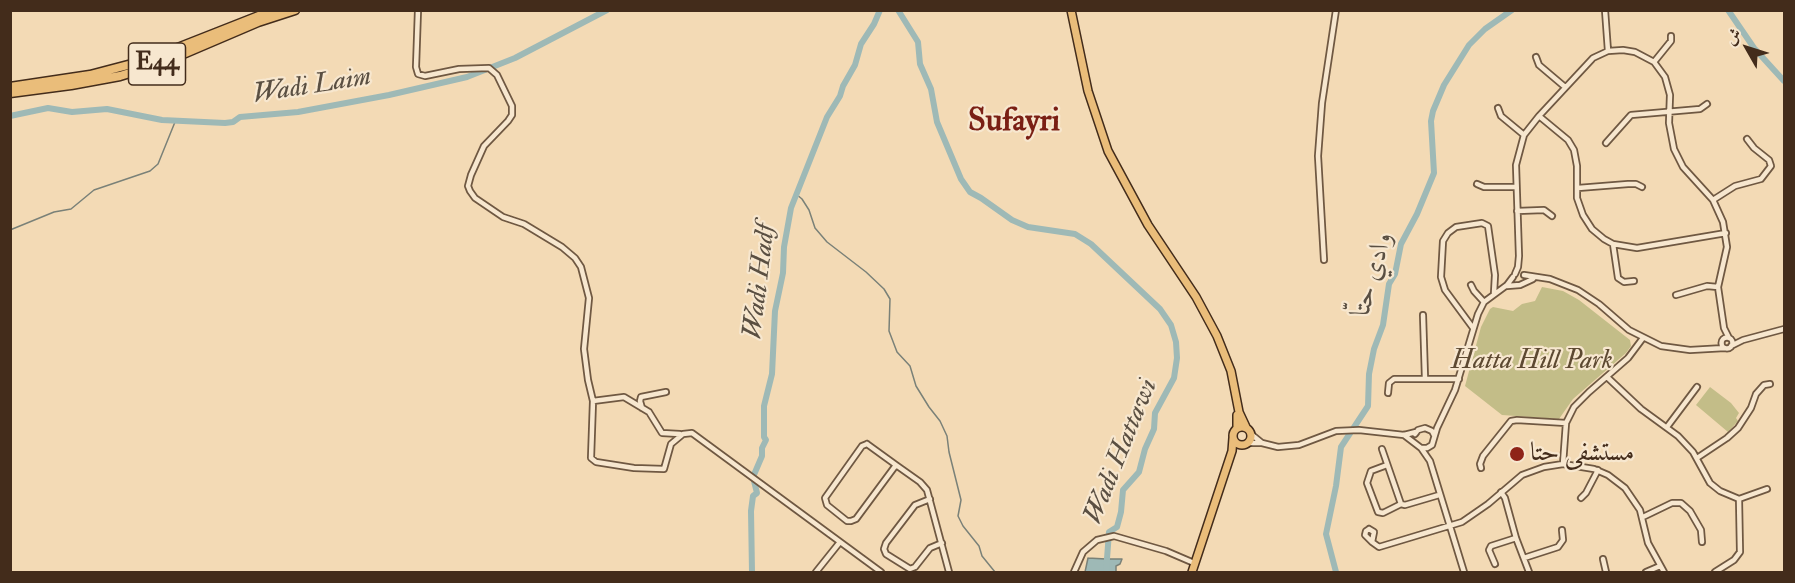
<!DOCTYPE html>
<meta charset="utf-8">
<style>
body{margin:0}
#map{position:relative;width:1795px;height:583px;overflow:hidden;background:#f3dab5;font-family:"IM FELL Double Pica",Amiri,serif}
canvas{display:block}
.frame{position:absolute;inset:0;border:12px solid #432c1b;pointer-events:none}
.north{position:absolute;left:1717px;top:18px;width:60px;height:60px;-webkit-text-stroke:4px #f7e7cf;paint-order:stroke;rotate:309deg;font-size:16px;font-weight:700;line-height:24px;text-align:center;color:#432c1b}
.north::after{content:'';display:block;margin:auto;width:21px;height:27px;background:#432c1b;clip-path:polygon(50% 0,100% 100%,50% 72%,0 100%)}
</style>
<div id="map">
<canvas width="1795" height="583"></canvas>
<div class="frame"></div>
<div class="north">ش</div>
</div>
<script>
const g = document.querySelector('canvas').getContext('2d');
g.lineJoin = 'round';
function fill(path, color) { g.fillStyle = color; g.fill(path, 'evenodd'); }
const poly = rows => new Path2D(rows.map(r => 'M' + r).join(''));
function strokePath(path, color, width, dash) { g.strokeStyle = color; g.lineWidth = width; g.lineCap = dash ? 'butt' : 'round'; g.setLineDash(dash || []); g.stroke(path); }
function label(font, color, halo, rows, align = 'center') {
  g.font = font + ' "IM FELL Double Pica",Amiri,serif'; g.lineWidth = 4.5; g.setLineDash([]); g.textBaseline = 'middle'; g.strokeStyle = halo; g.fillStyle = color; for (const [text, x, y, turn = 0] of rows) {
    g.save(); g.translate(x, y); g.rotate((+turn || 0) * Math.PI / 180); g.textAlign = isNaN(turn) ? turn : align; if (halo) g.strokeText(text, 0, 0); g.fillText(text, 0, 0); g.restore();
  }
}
const green = poly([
 [1542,287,1563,291,1579,300,1630,340,1631,346,1626,353,1573,399,1559,419,1502,415,1465,386,1481,327,1490,309,1493,307,1513,311,1522,304,1535,301],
 [1710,387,1731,403,1739,413,1736,418,1738,421,1728,432,1696,405]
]);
const water = poly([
 [1088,558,1106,559,1122,559,1120,564,1116,566,1116,572,1085,572,1088,558]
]);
const stream = poly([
 [796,194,802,199,809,210,815,228,827,242,866,272,884,289,890,299,889,331,897,352,910,366,916,386,929,407,940,421,947,436,949,452,961,500,958,516,963,526,979,546,982,556,995,572],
 [10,230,54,212,71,209,94,190,150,171,158,164,175,122]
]);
const river = poly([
 [898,10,918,42,920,64,931,89,937,122,961,179,970,192,981,198,1012,220,1028,227,1075,234,1091,244,1160,309,1171,325,1176,342,1177,358,1174,378,1155,413,1154,429,1145,449,1139,472,1123,490,1121,512,1117,527,1109,532,1106,572],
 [1728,10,1754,48,1784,81],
 [10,116,48,108,72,112,107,109,162,120,225,123,233,122,240,117,298,112,389,95,467,77,515,58,607,10],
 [752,572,751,511,753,496,757,493,753,477,762,456,762,448,766,440,764,437,764,406,772,374,775,311,783,273,784,247,791,208,827,117,840,96,843,86,855,65,861,44,874,24,880,10],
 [1336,572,1326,534,1336,486,1341,447,1368,406,1369,374,1374,349,1383,325,1389,284,1395,274,1401,244,1417,214,1434,173,1431,121,1433,111,1444,85,1469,45,1485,29,1512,10]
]);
const minor = poly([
 [418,10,416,67,418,74,425,76,459,69,489,68,497,75,512,106,512,115,508,121,484,146,471,175,468,186,470,191,475,198,503,217,524,224,562,247,575,258,581,267,589,298,584,349,588,380,593,401,591,458,596,462,634,468,664,469,671,444,683,434,692,433,881,572],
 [1605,10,1608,51],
 [1536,57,1539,65,1565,87],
 [1654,62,1671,41,1671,36],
 [1498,108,1501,116,1524,135],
 [1539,116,1568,140,1574,150,1577,166,1577,198,1583,215,1592,229,1604,239,1613,244,1637,248,1726,233],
 [1606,143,1631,115,1700,109,1707,104],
 [1477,184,1484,187,1516,187],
 [1578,188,1628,184,1636,184,1642,187],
 [1713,200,1735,186,1761,179,1771,166,1769,160,1754,148,1747,139],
 [1517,211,1544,210,1552,216],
 [1613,244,1618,278,1624,282,1634,281],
 [1324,260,1318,156,1322,103,1336,10],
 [1515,274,1518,267,1519,256,1516,165,1524,135,1539,116,1593,58,1608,51,1623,50,1635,52,1654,62,1665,77,1670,95,1669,123,1674,149,1683,167,1713,200,1723,222,1727,247,1718,287,1724,328,1729,338],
 [1524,275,1550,279,1578,290,1599,304,1629,330,1661,346,1690,350,1725,348],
 [1471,285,1474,291,1484,302],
 [1507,286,1520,285,1533,279],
 [1676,295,1707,286,1718,287],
 [1423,315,1425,378],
 [1473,328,1445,290,1441,277,1443,241,1448,233,1456,227,1482,223,1488,226,1495,275,1494,293],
 '1721.5 343a5.5 5.5 0 1 1 11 0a5.5 5.5 0 1 1-11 0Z',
 [1731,346,1743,340,1784,329],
 [1607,377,1641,409,1678,436,1693,452,1710,483,1720,491,1739,499,1767,489],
 [1388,393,1389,383,1394,379,1459,379],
 [593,401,624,397,649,412,662,433,680,434],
 [642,408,640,401,641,397,666,392],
 [1667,427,1697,387],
 [1251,434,1262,443,1278,447,1299,445,1336,431,1359,430,1404,435,1416,432],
 [1415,434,1418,430,1425,428,1432,431,1434,435],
 [1404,435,1421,448,1427,448,1432,445,1437,428,1455,390,1478,314,1484,302,1507,285,1513,277],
 [1247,443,1262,443],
 [867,444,896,465,856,519,851,521,847,521,827,505,825,498,862,446,867,444],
 [1421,448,1430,461,1464,572],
 [1382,449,1401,504,1405,505,1439,495],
 [1697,458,1727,438,1738,428,1751,408,1756,394,1764,385,1770,384],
 [1563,464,1566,423,1574,407,1589,392,1628,358,1643,338],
 [896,465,920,482,927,490,949,572],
 [1387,465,1371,471,1367,483,1378,512,1383,513,1401,504],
 [1481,468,1480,464,1483,456,1511,421,1517,420,1566,423],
 [1501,492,1505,498,1516,538,1529,572],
 [1581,498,1586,493,1598,470],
 [930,499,915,505,886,543,884,549,886,554,910,569,915,567,930,548,942,543],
 [1643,517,1672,503,1681,503,1690,511,1701,530,1702,542],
 [1369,529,1374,532,1372,542,1365,535,1366,531,1369,529],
 [1372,542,1379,547,1462,522,1488,504,1522,475,1544,467,1563,464,1594,469,1608,475,1625,488,1640,510,1648,543,1664,572],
 [1524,558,1558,547,1563,540,1562,530],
 [1603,559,1606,572],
 [1495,564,1489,550,1491,546,1516,538],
 [816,572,840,542],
 [1074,572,1083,552,1097,540,1114,536,1166,551,1194,563],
 [1646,572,1660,566],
 [1715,572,1734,560,1740,552,1739,499]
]);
const major = poly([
 [1071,10,1088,91,1108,151,1148,225,1196,297,1217,336,1231,371,1239,412,1246,427],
 [1237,415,1237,428],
 '1233 436a9 9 0 1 1 18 0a9 9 0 1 1-18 0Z',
 [1192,572,1232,451,1233,438]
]);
const highway = poly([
 [10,87,90,75,147,60,274,10],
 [10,93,71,85,120,76,162,63,258,22,295,10]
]);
const markers = [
 [1517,454,8,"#8f2418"]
];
const shields = [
 [157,64,57]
];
const shieldNames = [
 ["E44",157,64]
];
const parkNames = [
 ["Hatta Hill Park",1532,362]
];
const poiNames = [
 ["مستشفى حتا",1530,454]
];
const waterNames = [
 ["Wadi Laim",312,87,-9],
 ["وادي حتّا",1374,274,-74],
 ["Wadi Hadf",761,282,-83],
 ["Wadi Hattawi",1122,452,-68]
];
const districtNames = [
 ["Sufayri",1014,123]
];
fill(green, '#c3bd88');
fill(water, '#9eb9b6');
strokePath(water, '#7a8178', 1.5);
strokePath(stream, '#7a8178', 1.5);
strokePath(river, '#9eb9b6', 6);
strokePath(minor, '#6f5842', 8);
strokePath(major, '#432c1b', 10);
strokePath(highway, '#432c1b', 11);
strokePath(minor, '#f7e7cf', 4.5);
strokePath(major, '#eabd7a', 7);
strokePath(highway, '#eabd7a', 8);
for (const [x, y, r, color] of markers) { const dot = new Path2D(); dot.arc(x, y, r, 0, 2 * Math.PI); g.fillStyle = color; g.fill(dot); strokePath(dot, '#f7e7cf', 2); }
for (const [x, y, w] of shields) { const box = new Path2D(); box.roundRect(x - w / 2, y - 21, w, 42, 4.5); g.fillStyle = '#f7e7cf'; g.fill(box); strokePath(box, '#432c1b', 1.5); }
label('bold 24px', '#432c1b', null, shieldNames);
label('italic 26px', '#5d4931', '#f7e7cf', parkNames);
label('26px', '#432c1b', '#f7e7cf', poiNames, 'left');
label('italic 27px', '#5a4f42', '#f7e7cf', waterNames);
label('bold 32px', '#7a1f14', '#f7e7cf', districtNames);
</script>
